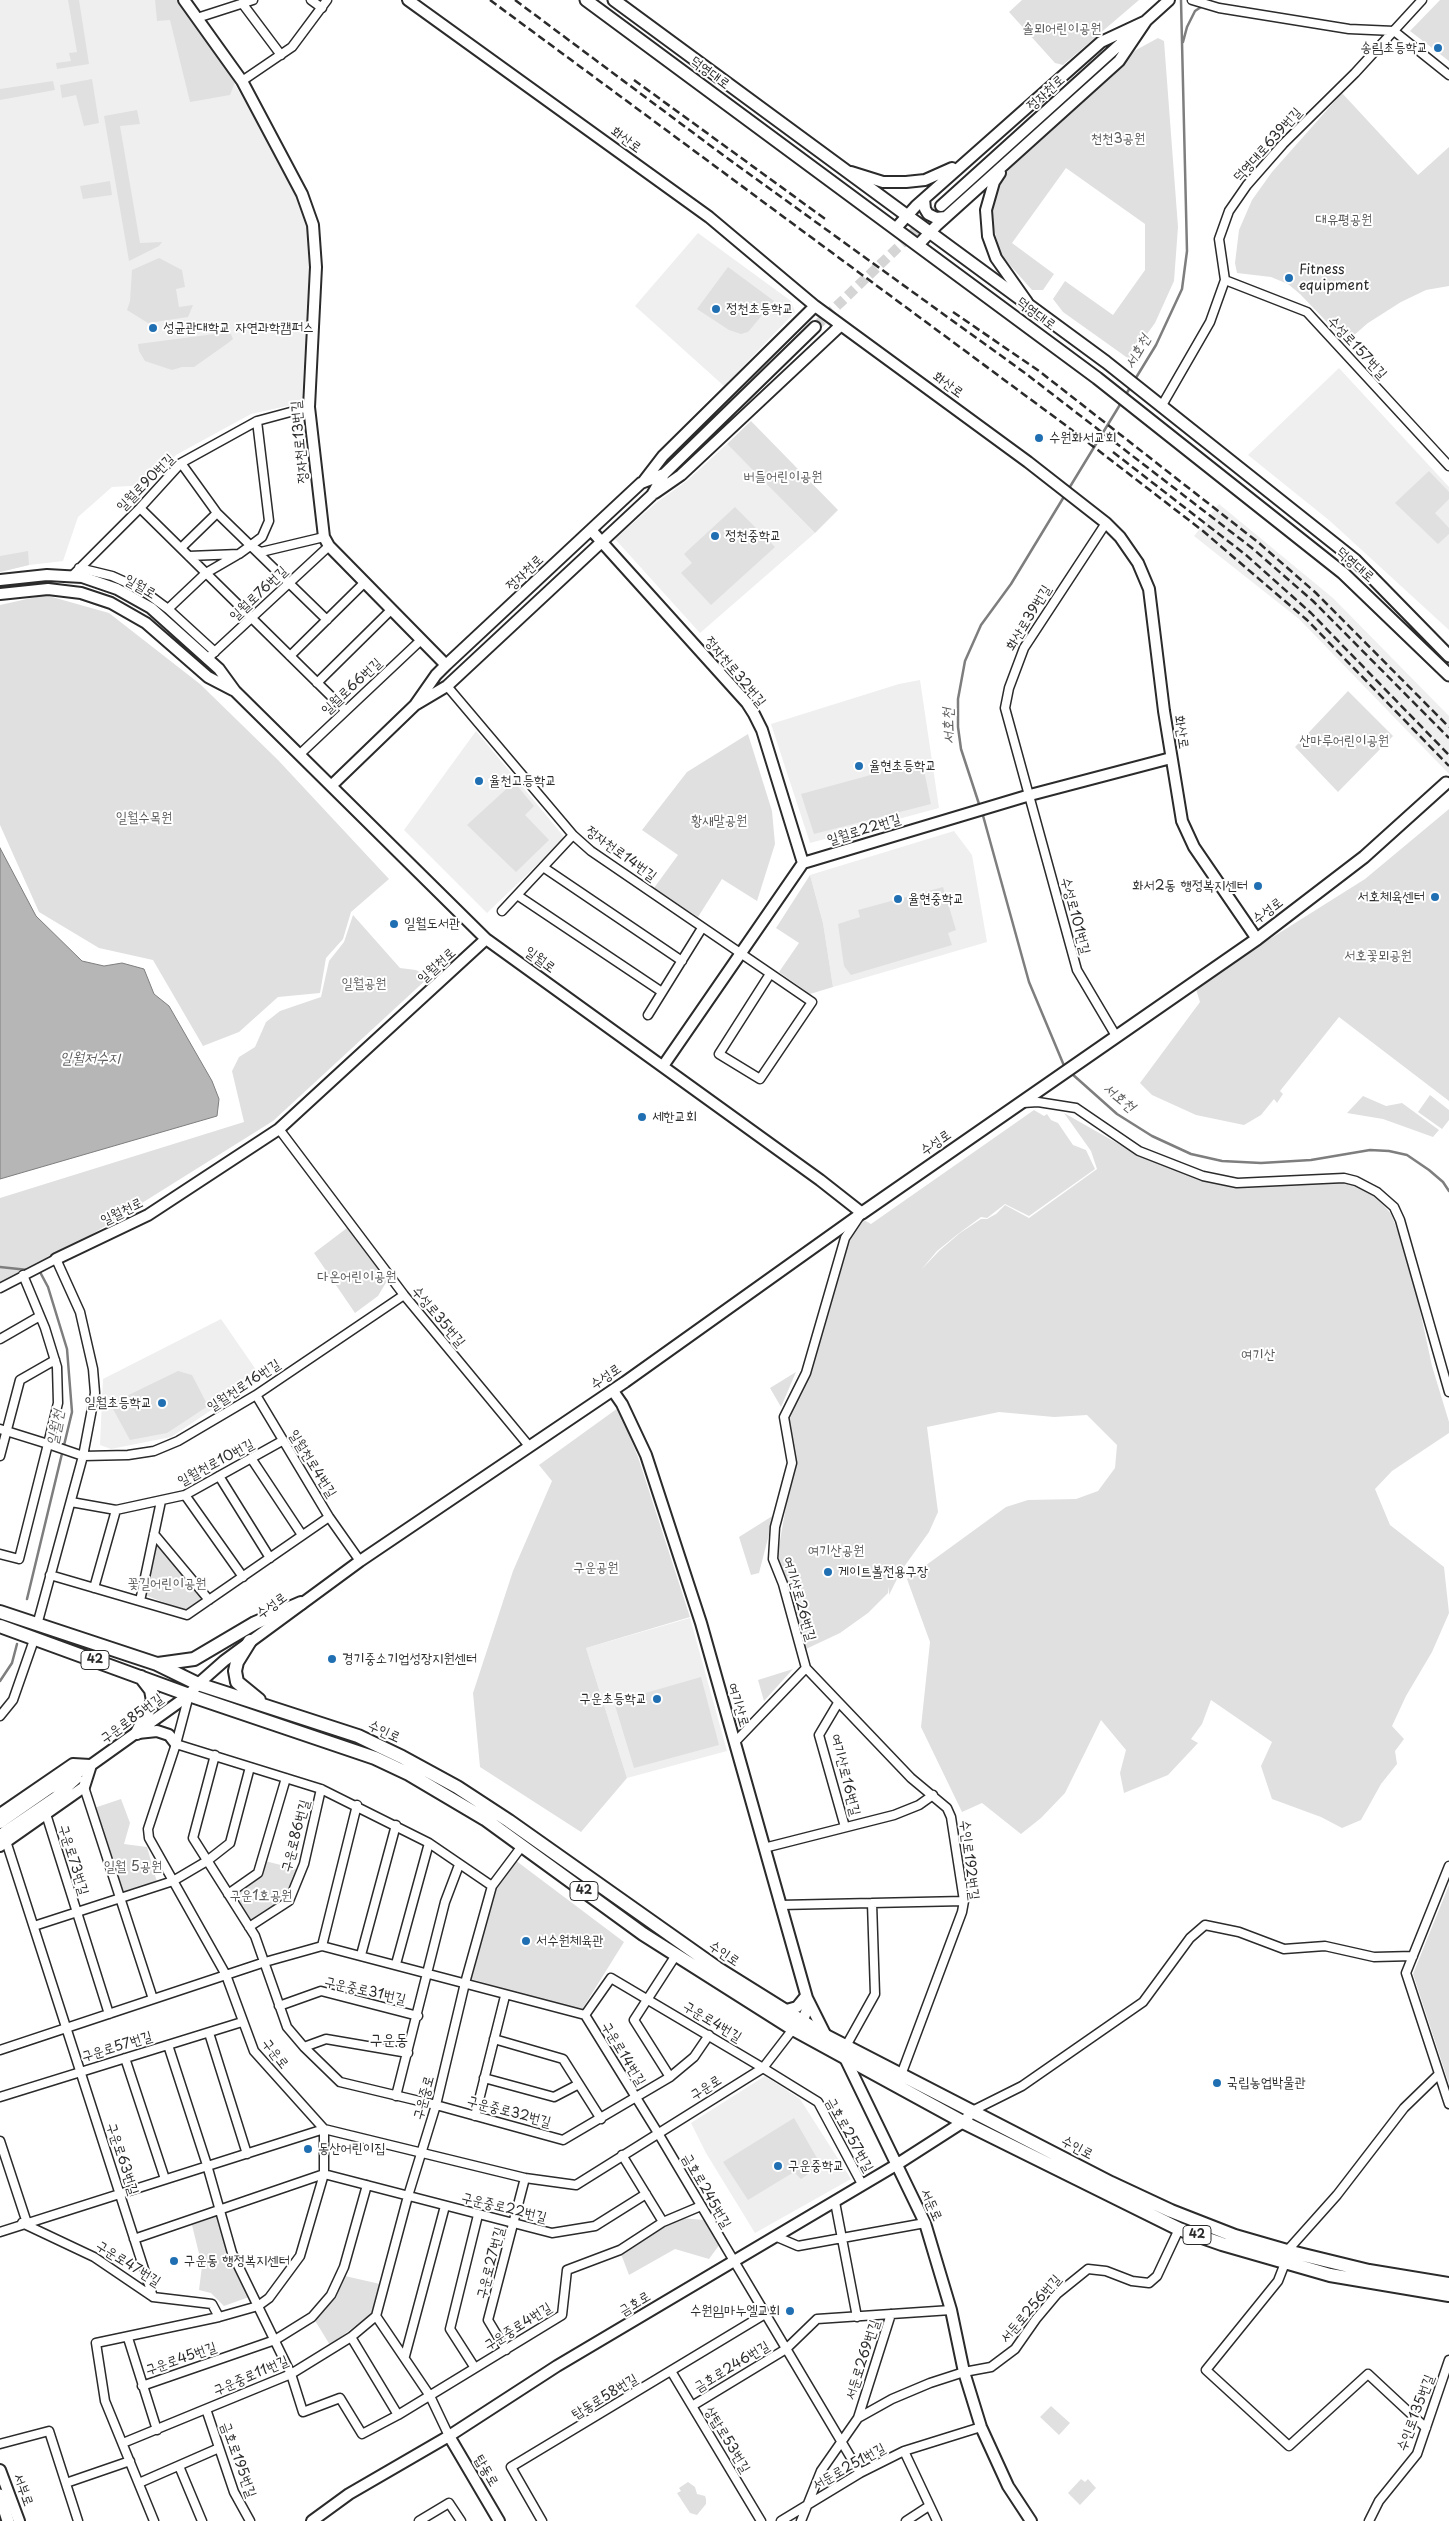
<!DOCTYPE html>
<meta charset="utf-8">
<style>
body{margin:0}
canvas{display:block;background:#fff}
</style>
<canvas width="1449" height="2521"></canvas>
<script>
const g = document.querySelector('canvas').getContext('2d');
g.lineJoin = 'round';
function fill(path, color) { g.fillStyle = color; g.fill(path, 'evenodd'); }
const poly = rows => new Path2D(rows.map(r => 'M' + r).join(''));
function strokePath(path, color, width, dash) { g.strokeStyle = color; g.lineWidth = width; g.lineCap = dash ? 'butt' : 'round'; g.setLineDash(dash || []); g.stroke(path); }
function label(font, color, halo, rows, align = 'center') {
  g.font = font + ' "Playpen Sans","Poor Story",sans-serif'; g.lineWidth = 4; g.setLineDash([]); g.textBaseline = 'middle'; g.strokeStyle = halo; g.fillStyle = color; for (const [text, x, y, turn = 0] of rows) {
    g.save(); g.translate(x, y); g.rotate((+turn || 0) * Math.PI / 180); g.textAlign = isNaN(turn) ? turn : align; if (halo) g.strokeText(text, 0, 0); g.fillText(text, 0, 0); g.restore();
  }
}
const built = poly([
 [0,0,178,0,213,47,270,144,300,204,309,235,310,259,302,400,296,404,251,414,176,455,148,485,112,487,78,517,63,561,29,565,0,572],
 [698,233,791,301,795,312,724,386,635,306],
 [1339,368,1449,487,1449,630,1330,521,1248,455],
 [727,444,815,533,700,633,615,539,656,503,688,480],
 [1219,504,1333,598,1449,716,1449,774,1299,619,1194,536],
 [920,680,939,808,810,843,771,724,899,684],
 [476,731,565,838,487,913,404,830],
 [954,831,972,855,987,942,833,987,823,923,810,875],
 [221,1319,261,1377,171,1437,111,1449,100,1445,103,1379],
 [690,1618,727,1751,627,1778,586,1648],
 [765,2076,800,2099,851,2179,755,2233,706,2153,691,2123]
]);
const green = poly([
 [68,0,79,0,89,64,57,69,56,63,71,61,69,53,77,52],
 [155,0,178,0,213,47,235,82,230,95,190,102,170,20,157,21],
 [1022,0,1139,0,1063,65,1055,63,1009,12],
 [1440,0,1449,0,1449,61,1410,31],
 [1158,38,1164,41,1178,227,1174,281,1155,323,1129,359,1063,312,1053,299,1065,281,1113,315,1145,270,1145,224,1066,168,1012,243,1054,274,1043,290,1032,290,1001,255,990,214,999,184,1011,165,1136,50],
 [92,79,99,123,84,126,76,95,62,98,60,85],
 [53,81,55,90,0,100,0,89],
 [1342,93,1418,175,1449,147,1449,286,1426,290,1401,302,1368,323,1346,342,1300,294,1288,284,1271,277,1237,273,1235,263,1239,230,1252,200,1272,172],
 [137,110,140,124,120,126,140,243,162,242,159,246,129,261,104,116],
 [110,181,112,195,83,199,80,186],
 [159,258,182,270,185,287,176,289,179,307,193,305,188,317,148,323,127,310,130,301,132,270],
 [728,267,774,301,748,332,741,334,729,330,697,309],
 [230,332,233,339,228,343,194,367,182,367,172,370,145,361,139,351,138,344],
 [751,421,838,510,815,533,727,444],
 [1429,471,1449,492,1449,499,1435,513,1449,528,1449,534,1438,544,1395,503],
 [735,507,775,547,711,605,681,573,692,563,684,554],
 [28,551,29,565,0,572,0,556],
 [45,595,109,613,200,684,278,760,389,879,351,912,343,939,326,958,320,993,278,997,239,1032,203,1046,153,960,99,948,39,912,0,825,0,605],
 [1348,691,1393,736,1338,792,1295,747],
 [748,734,772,811,775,844,757,901,722,879,698,917,654,888,678,855,642,830,687,772],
 [922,761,931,804,814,834,801,794],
 [514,782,534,806,525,815,549,840,516,872,467,825],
 [1449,809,1449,1101,1339,1017,1280,1091,1283,1094,1277,1103,1274,1099,1261,1115,1244,1125,1196,1115,1152,1095,1140,1083,1200,1002,1195,986,1365,879],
 [810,875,823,923,833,987,810,994,779,972,799,943,776,928],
 [943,887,956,930,948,933,952,945,851,975,844,966,838,924,860,917,858,910],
 [353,915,400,968,416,970,429,977,273,1121,62,1253,0,1285,0,1198,244,1122,232,1071,239,1057,255,1047,266,1022,280,1011,321,997,329,961,344,942],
 [1430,1095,1449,1110,1449,1120,1442,1129,1418,1112],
 [1363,1096,1386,1106,1402,1103,1439,1130,1433,1137,1383,1119,1347,1113],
 [1034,1110,1044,1116,1047,1114,1051,1120,1058,1123,1073,1145,1086,1150,1095,1169,1029,1216,1005,1204,987,1218,981,1217,958,1234,937,1251,921,1270,939,1251,960,1233,981,1219,987,1219,996,1214,1005,1205,1029,1218,1097,1169,1091,1151,1064,1113,1131,1151,1214,1182,1256,1186,1349,1182,1375,1195,1391,1214,1409,1260,1432,1366,1449,1422,1449,1433,1392,1471,1375,1489,1390,1525,1444,1567,1449,1613,1432,1652,1406,1696,1392,1726,1404,1739,1395,1751,1397,1764,1381,1784,1361,1820,1342,1828,1321,1817,1272,1799,1261,1766,1272,1742,1211,1700,1202,1724,1191,1739,1198,1743,1168,1775,1124,1793,1120,1773,1126,1750,1101,1720,1065,1793,1041,1818,1021,1834,982,1803,962,1812,921,1727,930,1642,907,1579,1006,1507,1028,1500,1076,1499,1098,1491,1115,1468,1117,1445,1087,1415,1054,1417,999,1412,927,1427,938,1512,929,1532,901,1571,889,1595,889,1586,888,1593,868,1613,840,1633,806,1649,800,1637,777,1557,794,1462,786,1418,803,1390,840,1267,854,1230,862,1219,871,1224],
 [347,1228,387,1281,378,1296,355,1313,314,1253],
 [178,1371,192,1375,208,1406,167,1433,130,1440,113,1409,112,1403],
 [796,1372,781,1407,770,1388],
 [618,1408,638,1457,690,1617,586,1648,627,1778,581,1832,480,1767,473,1693,513,1571,552,1481,539,1465],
 [774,1515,759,1573,751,1575,739,1537],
 [157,1543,202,1599,186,1611,145,1595],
 [793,1669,764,1701,758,1680],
 [701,1677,719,1745,634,1768,614,1702],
 [121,1799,130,1823,124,1844,147,1847,157,1882,123,1895,94,1808],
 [515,1860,624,1942,581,2011,471,1979,495,1888],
 [265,1861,297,1869,287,1899,250,1924,232,1894],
 [1449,1885,1449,2084,1413,1974],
 [794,2118,821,2165,801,2179,794,2172,748,2200,723,2162],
 [218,2216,229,2255,249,2297,224,2306,211,2293,199,2290,202,2266,192,2225],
 [680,2218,705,2220,720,2244,709,2259,675,2249,629,2275,621,2254],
 [345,2276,380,2284,371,2314,330,2345,314,2319,336,2298],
 [1051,2406,1070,2423,1059,2435,1040,2417],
 [1081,2479,1085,2482,1088,2479,1096,2488,1080,2505,1068,2493],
 [688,2482,695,2487,697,2494,705,2496,706,2499,706,2504,697,2515,690,2513,677,2493,681,2491,679,2488]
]);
const water = poly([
 [0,848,36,916,82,961,104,966,122,963,144,969,154,994,169,1006,212,1081,219,1099,217,1116,0,1179,0,848]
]);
const stream = poly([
 [1183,42,1187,27,1195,11,1204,5],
 [1134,381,1156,345,1182,289,1187,251,1181,0],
 [1125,396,1131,386],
 [1068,490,1121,403],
 [980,807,961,749,958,727,958,699,965,661,981,625,1011,584,1065,495],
 [982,812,1029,982,1065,1068],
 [1071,1073,1117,1114,1152,1136,1191,1154,1222,1161,1261,1163,1311,1160,1370,1150,1389,1151,1407,1155,1429,1170,1443,1182,1449,1191],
 [0,1267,28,1270],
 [27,1599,72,1412,67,1349,48,1287,40,1272,36,1271],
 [0,1681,12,1663,17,1644]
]);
const tertiaryTunnel = poly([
 [815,327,941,206]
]);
const minor = poly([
 [311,0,322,8],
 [1192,0,1219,8,1349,29,1394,31],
 [242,3,281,55],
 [197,18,253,0],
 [1394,31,1449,75],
 [242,81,292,47,327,0],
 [1225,280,1307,312,1449,466],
 [1161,407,1210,322,1225,280,1219,239,1229,211,1247,185,1283,144,1355,73,1422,0],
 [181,463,217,513,327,620],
 [140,508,345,710],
 [1106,523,1024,648,1009,688,1005,708,1077,970,1116,1036],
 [250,546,262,537,269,521,257,421],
 [181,548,217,513],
 [189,556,239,554,250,546,261,552,324,537],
 [79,568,112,576,141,589,168,609,215,652],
 [72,576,140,508,181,463,257,421,309,407],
 [168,609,206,573,237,555],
 [290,656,365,582],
 [207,659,329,546],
 [317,683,391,610],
 [447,686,573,835,591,851,812,1002,760,1079,719,1054,770,974],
 [300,754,421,640],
 [543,867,682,961],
 [517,895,662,992],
 [502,911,573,835],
 [648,1015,702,928],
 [1023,1103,1038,1102,1076,1108,1139,1151,1203,1176,1237,1183,1344,1178,1356,1181,1377,1192,1394,1207,1400,1220,1449,1392],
 [279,1129,404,1295,529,1446],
 [23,1275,45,1328,57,1367,58,1403,48,1444,83,1456,128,1455,154,1451,178,1441,256,1395,404,1295],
 [0,1288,56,1259,80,1312,93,1369,95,1393,83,1456,37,1625],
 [0,1339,40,1316],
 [0,1429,48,1444,19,1559,0,1554],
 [0,1456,20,1380,55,1360],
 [251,1458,302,1535],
 [219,1476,270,1558],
 [185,1495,243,1577],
 [71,1502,116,1510,185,1495,282,1441],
 [329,1517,360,1561],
 [154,1534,209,1600],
 [50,1575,187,1615,329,1517,256,1395],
 [94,1588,116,1510],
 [140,1601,161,1501],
 [806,1668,911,1778,947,1808,951,1817,964,1901,962,1912,901,2075],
 [189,1695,176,1744,148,1829,149,1838,226,1975,254,2051,324,2129,525,2178,576,2185,763,2068,793,2029],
 [838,1703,819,1735,845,1827],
 [0,1716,13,1700,35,1637],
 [735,1742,806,1668,783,1584,773,1559,775,1527,792,1463,784,1417,806,1373,845,1238,859,1217],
 [176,1744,321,1789,429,1843,492,1886],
 [215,1755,193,1838,255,1936,287,2027,304,2047,340,2082,436,2105,563,2140,670,2077,694,2057,709,2035],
 [84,1787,153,1999],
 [46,1814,109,2014],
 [6,1841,153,2297],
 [764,1848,894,1815,919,1805,933,1795],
 [1449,1866,1406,1973,1449,2104],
 [228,1894,258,1873,286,1778],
 [780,1905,964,1901],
 [34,1926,173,1881,207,1861,230,1843,250,1767],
 [249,1927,289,1901,304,1864,321,1789],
 [322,1946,357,1805],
 [361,1955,396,1825],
 [396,1964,429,1843],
 [279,2006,321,1991,418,2016],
 [585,2015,611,1978,763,2068,818,2102,862,2184],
 [209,2033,247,2154],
 [494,2039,563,2059,601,2119],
 [168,2045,207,2165,232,2253,291,2374,303,2412,340,2398,362,2434,398,2415,562,2315,567,2270,620,2250,663,2222,701,2206],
 [846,2046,875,1994,872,1903],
 [304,2047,326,2039,408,2053],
 [0,2050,265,1962,322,1946,585,2015,658,2133,860,2473],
 [125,2058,165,2179],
 [670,2077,634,2020,676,1955],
 [484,2078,554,2097,579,2084],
 [396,2096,445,1902,459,1865],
 [0,2097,242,2022],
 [972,2111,1022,2086,1143,2002,1190,1938,1205,1925,1239,1932,1284,1949,1325,1946,1374,1957,1413,1956],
 [475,2116,505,1996],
 [0,2141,27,2223],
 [622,2155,663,2222],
 [835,2202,857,2317],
 [22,2223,94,2257,153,2297,212,2304,219,2317],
 [0,2232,324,2129],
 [777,2237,798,2246,925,2223],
 [134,2239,324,2174,552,2233,595,2226,646,2194],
 [351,2337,398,2415],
 [128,2338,157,2430],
 [506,2350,488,2320,525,2178],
 [405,2356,445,2206],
 [475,2368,450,2329,478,2215],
 [671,2371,761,2521],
 [142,2386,275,2340,312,2317,331,2295,344,2267,367,2185],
 [692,2406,786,2349,817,2319,951,2310],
 [206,2409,234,2492,250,2521],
 [858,2418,892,2399,930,2383,964,2372,991,2367,1015,2349,1036,2319,1057,2294,1088,2269,1106,2271,1132,2281,1149,2283,1157,2276,1179,2229],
 [1426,2428,1368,2374,1289,2446,1206,2370,1278,2281,1285,2263,1287,2251,1337,2195,1404,2108,1439,2074],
 [449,2436,430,2396,376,2316,408,2196,436,2105,465,1983,492,1886,522,1846],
 [123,2443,291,2374,351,2337,376,2316],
 [0,2444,49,2431,78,2521],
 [904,2451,937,2521],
 [179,2466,202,2521],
 [66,2483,130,2461],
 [139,2483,219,2448],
 [154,2521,105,2401,96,2343,219,2317,258,2306,269,2298,300,2256,324,2174,324,2129],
 [419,2521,449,2503,461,2521],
 [542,2521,511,2467,765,2314],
 [781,2521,860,2473,904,2451,981,2427],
 [801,2521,821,2471,858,2418,891,2314],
 [906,2521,929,2506],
 [1369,2521,1379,2501,1417,2454,1449,2360]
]);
const tertiary = poly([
 [184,0,242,81,302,194,313,225,316,267,309,407,324,537,329,546,446,665],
 [408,0,709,217,815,306,1028,462,1106,523,1120,537,1138,563,1149,589,1164,711,1182,821,1194,847,1257,939],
 [851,172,883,182,906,182,925,180,952,168],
 [1000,173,994,182,986,210,988,236,996,258,1027,302],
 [924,199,925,209,928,214,936,218,946,217],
 [941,206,1169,0],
 [896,228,916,206,1101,42,1146,21],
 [918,245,937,225,1119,61,1146,21],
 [643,482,663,456,815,306],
 [655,493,681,475,840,326],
 [591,530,747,703,754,714,762,730,803,863],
 [0,580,47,575,82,577,117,589,151,608,219,669,235,691,486,939,820,1180,862,1213,625,1382,360,1561,224,1661,198,1684,189,1695,91,1765,49,1789,0,1823],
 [0,594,48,589,81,593,111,603,146,623,208,677,233,690],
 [415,705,447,686,652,495,664,474,815,327],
 [332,785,415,705,436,675,446,665,641,483,664,474],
 [663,1066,803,863,1030,795,1171,758],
 [56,1259,148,1215,279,1129,486,939],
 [613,1391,622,1404,646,1455,701,1623,809,2005,802,2022,797,2026],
 [138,1733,157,1731,169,1735,176,1744],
 [0,1814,73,1764,90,1765],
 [0,1835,56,1797,77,1778],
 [0,1846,84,1787,91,1765],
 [783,2011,797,2007,806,1996,826,2036],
 [846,2060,925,2223,951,2310,964,2372,981,2427,1008,2486,1031,2521],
 [449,2436,499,2521],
 [0,2470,19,2521],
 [312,2521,349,2494,449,2436,557,2366,896,2165,963,2122,968,2117]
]);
const secondary = poly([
 [586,0,1097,378,1343,573,1449,675],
 [614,0,1106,362,1355,560,1449,656],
 [862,1213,1257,939,1364,857,1446,783],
 [0,2495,8,2521]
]);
const primary = poly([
 [0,1612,157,1664,198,1684,358,1736,402,1757,457,1787,509,1821,717,1968,826,2036,1111,2183,1171,2211,1235,2236,1287,2251,1369,2271,1449,2284],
 [0,1626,189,1695,375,1758,409,1774,485,1819,643,1934,793,2029,963,2122,1179,2229,1222,2244,1330,2275,1449,2295],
 [250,1641,237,1662,235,1671,237,1682,259,1700],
 [158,1664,194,1659,255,1623,301,1603],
 [137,1733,153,1701,151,1690,141,1677]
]);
const rail = poly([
 [490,0,1064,424,1203,531,1307,620,1449,766],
 [515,0,723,155,1025,373,1252,548,1313,601,1449,738],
 [634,80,828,221],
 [953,312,1039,371,1259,543,1316,593,1449,727],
 [1113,452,1246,555,1311,613,1449,755]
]);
const markers = [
 [1438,48,5,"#1f6fb2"],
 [1289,278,5,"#1f6fb2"],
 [716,309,5,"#1f6fb2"],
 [153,328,5,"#1f6fb2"],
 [1039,438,5,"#1f6fb2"],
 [715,536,5,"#1f6fb2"],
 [859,766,5,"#1f6fb2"],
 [479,781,5,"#1f6fb2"],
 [1258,886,5,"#1f6fb2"],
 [1435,897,5,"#1f6fb2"],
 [898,899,5,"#1f6fb2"],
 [394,924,5,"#1f6fb2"],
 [642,1117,5,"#1f6fb2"],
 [162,1403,5,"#1f6fb2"],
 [828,1572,5,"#1f6fb2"],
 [332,1659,5,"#1f6fb2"],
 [657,1699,5,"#1f6fb2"],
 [526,1941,5,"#1f6fb2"],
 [1217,2083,5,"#1f6fb2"],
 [308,2149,5,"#1f6fb2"],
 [778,2166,5,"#1f6fb2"],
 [174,2261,5,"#1f6fb2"],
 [790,2311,5,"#1f6fb2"]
];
const shields = [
 [95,1660,28],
 [584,1891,28],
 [1197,2235,28]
];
const shieldNames = [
 ["42",95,1660],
 ["42",584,1891],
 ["42",1197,2235]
];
const parkNames = [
 ["솔뫼어린이공원",1062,29],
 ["천천3공원",1118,139],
 ["대유평공원",1344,220],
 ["버들어린이공원",783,477],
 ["산마루어린이공원",1344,741],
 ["일월수목원",144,818],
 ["황새말공원",719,821],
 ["서호꽃뫼공원",1378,956],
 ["일월공원",364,984],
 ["다온어린이공원",357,1277],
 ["여기산",1258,1355],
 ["여기산공원",836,1551],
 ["구운공원",596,1568],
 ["꽃길어린이공원",167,1584],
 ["일월 5공원",133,1867],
 ["구운1호공원",261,1896]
];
const poiNames = [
 ["송림초등학교",1428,48,"right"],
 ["Fitness",1299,270],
 ["equipment",1299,286],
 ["정천초등학교",726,309],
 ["성균관대학교 자연과학캠퍼스",163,328],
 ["수원화서교회",1049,438],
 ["정천중학교",725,536],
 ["율현초등학교",869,766],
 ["율천고등학교",489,781],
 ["화서2동 행정복지센터",1248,886,"right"],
 ["서호체육센터",1425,897,"right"],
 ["율현중학교",908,899],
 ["일월도서관",404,924],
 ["세한교회",652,1117],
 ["일월초등학교",152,1403,"right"],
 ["게이트볼전용구장",838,1572],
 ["경기중소기업성장지원센터",342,1659],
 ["구운초등학교",647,1699,"right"],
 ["서수원체육관",536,1941],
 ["국립농업박물관",1227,2083],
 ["동산어린이집",318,2149],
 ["구운중학교",788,2166],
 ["구운동 행정복지센터",184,2261],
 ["수원임마누엘교회",780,2311,"right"]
];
const streetNames = [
 ["덕영대로",710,73,36],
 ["정자천로",1046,93,-42],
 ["화산로",626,140,36],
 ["덕영대로639번길",1268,145,-48],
 ["덕영대로",1036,314,37],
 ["수성로157번길",1357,348,47],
 ["화산로",948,385,36],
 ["정자천로13번길",300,442,-95],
 ["일월로90번길",146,483,-45],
 ["덕영대로",1355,565,41],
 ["정자천로",525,573,-43],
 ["일월로",140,587,30],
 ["일월로76번길",259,594,-43],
 ["화산로39번길",1029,618,-59],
 ["정자천로32번길",735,672,50],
 ["일월로66번길",352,687,-43],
 ["화산로",1181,732,81],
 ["일월로22번길",864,830,-17],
 ["정자천로14번길",621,854,36],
 ["수성로",1268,911,-37],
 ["수성로101번길",1075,916,75],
 ["일월로",540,960,36],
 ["일월천로",437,966,-42],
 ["수성로",936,1143,-35],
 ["일월천로",122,1212,-26],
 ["수성로35번길",438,1317,50],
 ["수성로",606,1377,-34],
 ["일월천로16번길",244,1386,-33],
 ["일월천로10번길",216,1463,-28],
 ["일월천로4번길",312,1464,58],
 ["여기산로26번길",799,1599,74],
 ["수성로",272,1606,-36],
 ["여기산로",738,1705,74],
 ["구운로85번길",132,1719,-36],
 ["수인로",384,1732,25],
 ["여기산로16번길",845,1775,76],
 ["구운로86번길",296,1836,-75],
 ["구운로73번길",73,1860,73],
 ["수인로192번길",969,1860,83],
 ["수인로",724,1954,34],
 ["구운중로31번길",365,1991,13],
 ["구운로4번길",712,2022,31],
 ["구운로57번길",117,2047,-17],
 ["구운로",275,2054,52],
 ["구운로14번길",623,2054,59],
 ["구운로",706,2088,-32],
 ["구운중로",424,2098,-75],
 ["구운중로32번길",509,2112,15],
 ["금호로257번길",849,2135,61],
 ["수인로",1077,2148,28],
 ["구운로63번길",122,2159,72],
 ["금호로245번길",706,2191,60],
 ["서둔로",931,2205,66],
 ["구운중로22번길",504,2208,14],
 ["구운로27번길",491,2263,-75],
 ["구운로47번길",128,2264,32],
 ["금호로",635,2304,-31],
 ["서둔로256번길",1031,2309,-49],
 ["구운중로4번길",518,2327,-32],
 ["구운로45번길",181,2359,-19],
 ["서둔로269번길",863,2360,-72],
 ["금호로246번길",732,2367,-31],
 ["구운중로11번길",251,2376,-23],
 ["탑동로58번길",605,2397,-31],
 ["수인로135번길",1416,2413,-69],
 ["상탑로53번길",727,2440,59],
 ["금호로195번길",238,2460,70],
 ["서둔로251번길",849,2467,-29],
 ["탑동로",486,2471,60],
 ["서부로",23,2490,70]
];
const waterNames = [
 ["서호천",1138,352,-60],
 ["서호천",949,726,-92],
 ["일월저수지",90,1059],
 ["서호천",1119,1098,39],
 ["일월천",56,1428,-79]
];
const quarterNames = [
 ["구운동",389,2041]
];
fill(built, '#efefef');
fill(green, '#e0e0e0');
fill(water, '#b6b6b6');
strokePath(water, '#7e7e7e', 1);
strokePath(stream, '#7e7e7e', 2.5);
strokePath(tertiaryTunnel, '#d5d5d5', 10, [10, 5]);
strokePath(minor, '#2b2b2b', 11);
strokePath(tertiary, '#2b2b2b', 14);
strokePath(secondary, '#2b2b2b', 15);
strokePath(primary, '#2b2b2b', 16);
strokePath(minor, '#fff', 8);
strokePath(tertiary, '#fff', 10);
strokePath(secondary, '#fff', 11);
strokePath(primary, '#fff', 12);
strokePath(rail, '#2b2b2b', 2.5, [8, 4]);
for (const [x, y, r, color] of markers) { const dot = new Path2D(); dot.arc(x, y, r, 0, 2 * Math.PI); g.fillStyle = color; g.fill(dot); strokePath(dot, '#fff', 2); }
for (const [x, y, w] of shields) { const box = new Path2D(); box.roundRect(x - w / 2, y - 9.5, w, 19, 4); g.fillStyle = '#fff'; g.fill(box); strokePath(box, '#2b2b2b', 1); }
label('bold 12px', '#2b2b2b', null, shieldNames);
label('14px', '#585858', '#fff', parkNames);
label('14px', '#2b2b2b', '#fff', poiNames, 'left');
label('14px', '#2b2b2b', '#fff', streetNames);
label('italic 15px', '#5c5c5c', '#fff', waterNames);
label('16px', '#2b2b2b', '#fff', quarterNames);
</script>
